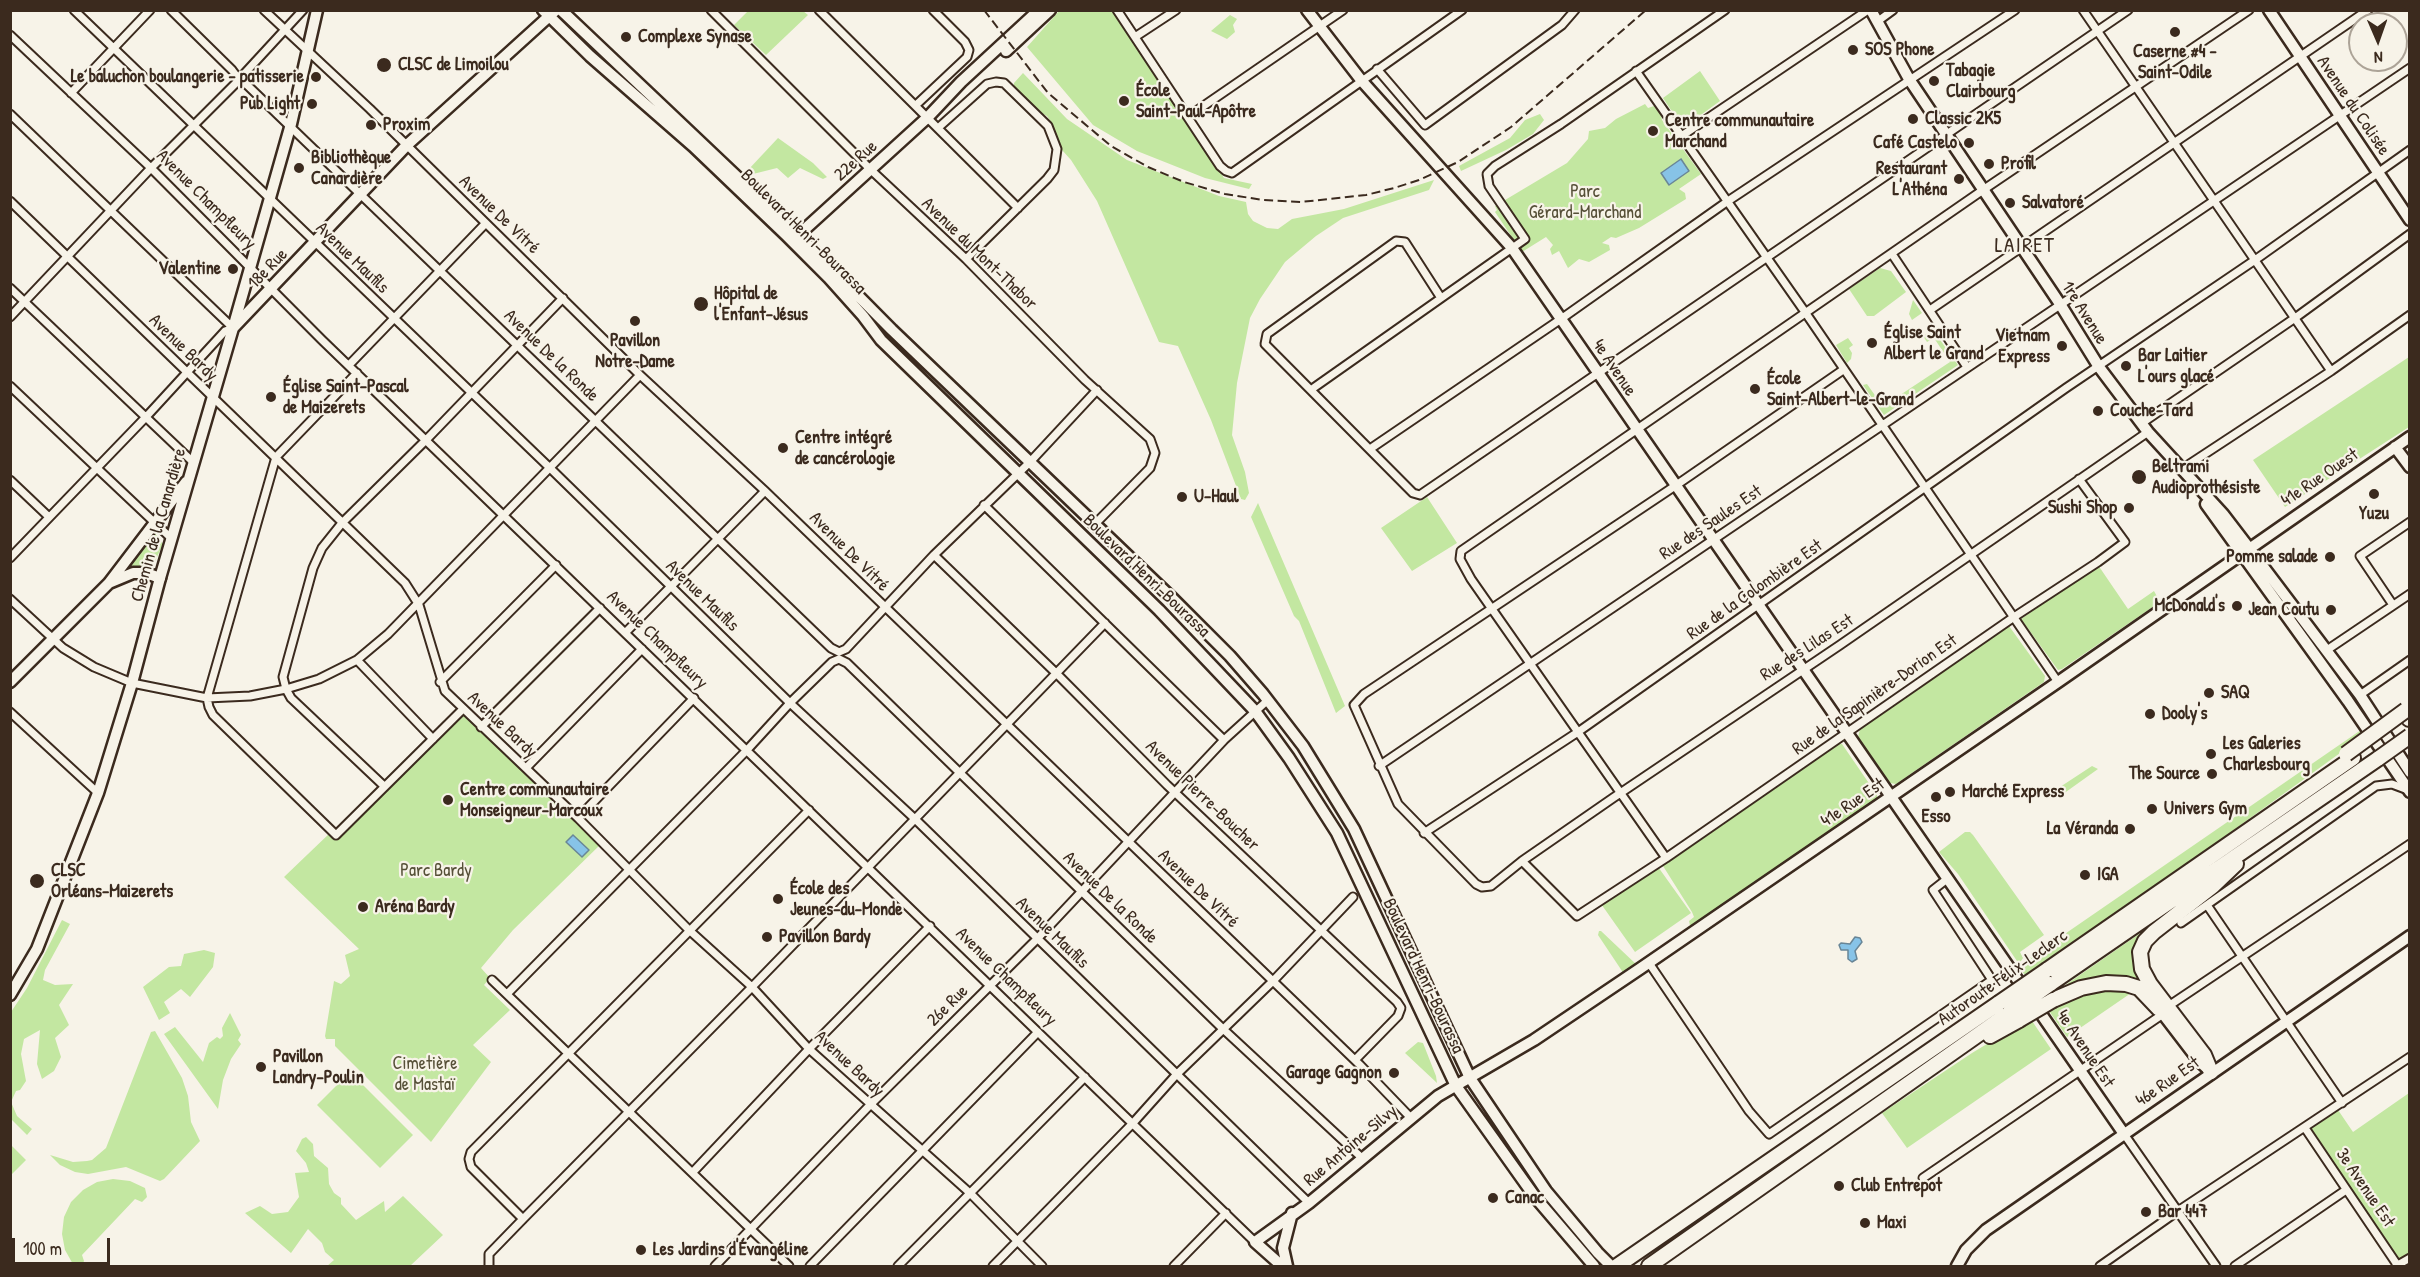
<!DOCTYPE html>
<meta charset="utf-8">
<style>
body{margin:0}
#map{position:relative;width:2420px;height:1277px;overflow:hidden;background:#f7f3e8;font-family:"Patrick Hand",sans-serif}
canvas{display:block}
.frame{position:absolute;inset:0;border:12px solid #3b2a1e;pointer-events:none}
.north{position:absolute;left:2348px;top:12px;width:60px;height:60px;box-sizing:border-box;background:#f7f3e8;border:2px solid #aca397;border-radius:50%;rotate:178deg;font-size:16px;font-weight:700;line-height:24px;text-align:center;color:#3b2a1e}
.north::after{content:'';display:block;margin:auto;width:21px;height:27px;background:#3b2a1e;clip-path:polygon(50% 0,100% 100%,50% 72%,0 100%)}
.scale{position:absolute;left:12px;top:1238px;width:98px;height:27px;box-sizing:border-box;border:3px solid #3b2a1e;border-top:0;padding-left:8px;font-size:18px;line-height:21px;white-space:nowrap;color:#3b2a1e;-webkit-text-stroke:4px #f7f3e8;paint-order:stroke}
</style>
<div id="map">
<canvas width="2420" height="1277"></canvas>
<div class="frame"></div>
<div class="north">N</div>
<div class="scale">100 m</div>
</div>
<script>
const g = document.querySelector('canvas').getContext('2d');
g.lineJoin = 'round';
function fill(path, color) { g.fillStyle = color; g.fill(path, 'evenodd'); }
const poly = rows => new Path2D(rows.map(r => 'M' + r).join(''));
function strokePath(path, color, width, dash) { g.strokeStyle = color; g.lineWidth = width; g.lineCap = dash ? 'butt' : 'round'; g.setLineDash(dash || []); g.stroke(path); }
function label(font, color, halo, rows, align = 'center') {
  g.font = font + ' "Patrick Hand",sans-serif'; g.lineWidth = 4.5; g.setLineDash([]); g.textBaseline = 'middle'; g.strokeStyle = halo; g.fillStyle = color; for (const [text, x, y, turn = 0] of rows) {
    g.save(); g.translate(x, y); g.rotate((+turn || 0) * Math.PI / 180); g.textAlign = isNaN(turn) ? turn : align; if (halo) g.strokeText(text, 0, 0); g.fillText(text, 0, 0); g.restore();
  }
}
const green = poly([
 [748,11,803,11,808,15,766,55,734,25],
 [1059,11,1117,11,1224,178,1252,184,1249,189,1205,178,1137,151,1093,125,1027,47],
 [1230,15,1237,19,1233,25,1235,32,1227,39,1211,31],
 [1700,71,1720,101,1683,128,1663,98],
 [1023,73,1067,119,1127,160,1219,196,1246,202,1248,214,1253,221,1267,228,1278,229,1292,219,1344,209,1434,180,1429,190,1343,218,1316,236,1285,262,1260,299,1250,318,1237,383,1232,435,1245,472,1249,493,1245,500,1241,499,1211,420,1178,346,1159,342,1097,201,1071,160,1053,140,1051,122,1047,116,1041,113,1014,88,1014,83],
 [1645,104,1648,108,1654,106,1661,114,1662,120,1701,174,1679,189,1685,193,1686,199,1639,228,1616,238,1611,237,1602,243,1609,245,1610,250,1589,262,1579,259,1568,268,1559,251,1552,255,1550,249,1553,245,1546,237,1522,252,1495,212,1497,210,1495,206,1567,163,1588,139,1589,131,1605,128,1616,119],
 [1540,114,1544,120,1533,134,1506,150,1461,171,1459,166,1510,138,1525,120],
 [778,138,813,163,827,177,823,179,800,168,788,178,777,168,753,174,748,170],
 [1880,268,1891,271,1906,292,1874,316,1867,316,1849,289],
 [1913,300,1922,313,1912,320,1909,314],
 [1933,330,1958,365,1884,415,1863,385,1867,384,1879,401,1883,398,1888,403,1950,362,1934,338,1927,342,1923,336],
 [1848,338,1853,345,1849,348,1852,353,1851,359,1847,363,1836,345],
 [2409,357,2409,427,2285,507,2253,460],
 [1427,497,1457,543,1412,571,1381,528],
 [1258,503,1345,706,1336,713,1299,621,1294,616,1251,517],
 [154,532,163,544,151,570,134,567,123,569,150,533],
 [2098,565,2128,609,2154,591,2160,602,2062,669,2058,670,2021,619],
 [2009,626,2045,676,2044,682,1896,784,1890,783,1858,737,1860,729],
 [463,709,602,843,513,930,481,968,490,978,484,985,510,1010,473,1045,491,1062,431,1142,335,1046,335,1039,326,1039,325,1036,334,981,341,984,350,976,345,955,359,949,284,877,332,831,336,834],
 [2361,730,2365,735,2217,842,2025,975,2021,970,2027,960],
 [1839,744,1842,744,1877,795,1877,799,1691,930,1689,921,1694,917,1692,912,1663,866],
 [2092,766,2098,769,2063,794,2060,787],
 [1965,832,1970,832,1973,835,2044,935,2020,952,2023,958,2019,964,1958,874,1939,852],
 [1656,864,1691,913,1635,952,1599,901],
 [2165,916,2150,930,2140,974,2141,985,2063,992,2061,988],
 [62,920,70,924,45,970,43,980,55,985,73,984,59,1005,69,1025,55,1038,61,1057,54,1071,42,1079,37,1064,40,1030,24,1039,21,1054,26,1081,20,1090,16,1091,11,1102,17,1116,32,1129,27,1135,11,1119,11,1012,27,988],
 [1599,931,1601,931,1638,966,1623,976,1622,971,1598,935],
 [204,950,215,953,213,967,190,997,181,989,164,1002,170,1013,159,1020,143,987,169,967,181,966,184,954],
 [2107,986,2134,991,2067,1037,2047,1008,2059,1002],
 [230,1013,241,1035,238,1040,241,1044,231,1059,223,1080,218,1109,164,1034,175,1027,203,1062,209,1043,217,1037,220,1039,223,1036,222,1028],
 [2030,1018,2051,1049,1907,1148,1882,1113,1972,1053],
 [155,1031,182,1078,188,1096,191,1122,200,1141,164,1179,160,1181,126,1167,88,1174,75,1172,60,1165,50,1155,73,1162,87,1161,92,1160,106,1148,151,1032],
 [1418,1042,1423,1043,1436,1076,1437,1083,1405,1053],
 [350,1072,413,1135,380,1168,317,1105],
 [2409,1093,2409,1258,2397,1266,2305,1128,2336,1107,2353,1132],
 [306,1137,313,1144,314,1156,328,1168,329,1184,334,1193,341,1198,341,1204,356,1220,384,1201,385,1212,403,1196,443,1235,410,1266,327,1266,334,1260,325,1252,322,1243,308,1229,291,1253,245,1213,260,1206,272,1214,288,1212,299,1197,295,1173,309,1172,306,1163,296,1151,302,1139],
 [11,1145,26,1160,11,1175,10,1175],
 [113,1179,130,1181,145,1188,147,1197,142,1202,135,1199,82,1255,84,1261,82,1265,74,1266,65,1250,62,1234,64,1217,71,1202,83,1190,97,1182]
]);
const water = poly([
 [1681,159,1689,171,1669,185,1661,173,1681,159],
 [573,835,589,850,582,857,566,842,573,835],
 [1855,937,1860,938,1862,942,1855,951,1857,959,1852,962,1848,959,1848,950,1841,950,1839,945,1841,943,1850,944,1855,937]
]);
const street = poly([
 [74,10,551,469,790,703,915,819,1309,1203],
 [264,10,370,109,640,375,765,491,1360,1065,1410,1117],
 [303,10,244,74,245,83,831,648,839,652,846,649,934,555,1030,462,1097,390],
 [711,10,871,170,966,259,1085,380,1150,439,1155,453,1150,468,1095,524],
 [819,10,1018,208],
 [1117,10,1220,166,1226,171,1232,173,1462,10],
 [2083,10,2331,371],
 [1878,21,1893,10],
 [10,35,151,168,322,340,1255,1242],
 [1135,37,1176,10],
 [1377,69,1425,125,1562,25,1575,10],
 [1636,71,1805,312,2058,682],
 [71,93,150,10],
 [916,105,967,57,969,50,965,42,933,10],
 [10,114,233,328,225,331,146,417,10,558],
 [1189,116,1343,10],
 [938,128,987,84,996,82,1004,83,1048,126,1057,149,1054,170,1047,179,966,259],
 [1683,135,1868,10],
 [10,201,405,583,419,605,445,691,578,818,689,930,752,987,809,1049,971,1194,1042,1266],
 [1892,254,1967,367],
 [10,288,194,463],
 [1441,298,1405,242,1396,241,1267,334,1265,344,1413,493,1420,495,2128,10],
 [1930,310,2368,10],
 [10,317,151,168,236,83,238,78,232,70,171,10],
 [349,365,485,224],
 [1843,370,1675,486,1364,694,1354,705,1398,804,1476,884,1482,887,1491,886,1522,861,1613,798,1840,645,2148,432],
 [357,373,276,457,207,698,209,707,213,715,336,835,463,709],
 [10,386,172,539],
 [1312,389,1525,239,1489,186,1487,174,1495,166,1561,124,1725,10],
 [2142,423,2295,318,2410,234],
 [1370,449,1561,319,1728,201,2015,10],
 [2182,469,2331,371,2410,315],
 [10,480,49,517],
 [984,505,1224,740],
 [934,555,1057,674,1167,785,1397,1002,1401,1008,1398,1016,1355,1060],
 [10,599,63,648,94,667,132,683,207,698,250,696,286,689,319,679,357,660,388,634,640,375],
 [2393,605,2360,556,2410,522],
 [625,633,765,491],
 [2327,650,2410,594],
 [357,660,433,739],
 [440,682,556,565],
 [2360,695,2410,660],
 [10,712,98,793],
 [481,727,600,608],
 [1379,766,2410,68],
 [526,768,642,649],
 [384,786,291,698,286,689,283,677,313,568,322,548,342,523,426,440,563,298],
 [578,818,694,698],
 [1424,833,1578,732,2066,388,2255,260,2410,150],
 [1666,858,1471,579,1460,559,1461,551,1983,190,2249,10],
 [1522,861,1577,916,1666,858,2014,617,2098,562,2125,542,2079,479],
 [2207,905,2342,1103],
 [2181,923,2376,786,2392,784,2408,790],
 [1649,963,1749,1111,1769,1134,1992,980,1933,890,1947,879],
 [492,980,789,1266],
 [507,994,747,750,790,703,832,662,839,659,847,663,1222,1028,1362,1158],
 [2173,1003,2410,844],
 [2305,1128,2398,1266],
 [2124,1134,2216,1266],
 [693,1172,809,1049,930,926],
 [1923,1178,2163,1014],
 [523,1219,471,1167,469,1159,471,1152,809,810],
 [489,1266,489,1254,523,1219,752,987,1105,623],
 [715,1266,871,1104,1037,939,1224,740,1268,700],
 [810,1266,1038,1032],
 [898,1266,1085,1077],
 [993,1266,1133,1123,1176,1075,1273,981,1353,897],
 [1174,1266,1226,1213],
 [2100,1266,2178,1211,2410,1057],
 [2235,1266,2346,1190],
 [2396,1266,2410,1258]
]);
const secondary = poly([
 [543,10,590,56,693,146,786,235,829,278,863,316,881,340,1159,610,1255,711,1289,758,1337,833,1456,1086,1535,1197,1594,1266],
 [561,10,792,229,892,330,1172,598,1230,656,1263,694,1303,746,1354,829,1470,1078,1546,1191,1598,1253,1611,1266],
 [1307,10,1361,80,1512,248,2124,1134],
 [1871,10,1909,79,2060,304,2099,367,2148,432,2223,514,2249,548,2360,695,2410,772],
 [2269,10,2410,220],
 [1006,51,1050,10],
 [794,239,928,117,961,82,1039,10],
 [233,328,291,124,317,10],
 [2395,447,2410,467],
 [2206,504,2348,701,2410,792],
 [10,995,37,949,98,793,132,683,160,578],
 [2163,1014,2199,1061,2210,1071],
 [1282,1266,1255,1242,1309,1203,1438,1096,1534,1040,1641,968,2058,682,2410,437],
 [1287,1266,1283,1248,1292,1213],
 [1957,1266,1966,1250,1986,1230,2410,936]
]);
const primary = poly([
 [109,583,133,573,146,573,160,578,233,328,407,145,556,10],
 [10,682,109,583,186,482]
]);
const highway = poly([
 [2409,719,2410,718],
 [2047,970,2353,758],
 [2050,984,2379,758],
 [2053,1000,2081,988,2106,983,2126,984,2139,988,2159,1009],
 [1990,1036,2019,1020],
 [2211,1072,2204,1055,2150,984,2142,969,2140,952,2145,941,2154,932,2213,886,2236,864],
 [1617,1266,1999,1003],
 [1649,1266,2009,1013]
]);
const rail = poly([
 [984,10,1048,93,1111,146,1148,167,1184,182,1225,194,1263,200,1301,202,1366,195,1394,188,1419,180,1458,162,1511,127,1646,10]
]);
const highwayBridge = poly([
 [2346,754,2406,710],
 [2379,758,2410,736],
 [1999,1003,2047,970],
 [2009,1013,2050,984],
 [2019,1020,2053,1000]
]);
const markers = [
 [2175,32,6,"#3b2a1e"],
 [626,37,6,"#3b2a1e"],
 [1853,50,6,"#3b2a1e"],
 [384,65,8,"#3b2a1e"],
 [316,77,6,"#3b2a1e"],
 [1934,81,6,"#3b2a1e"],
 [1124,101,6,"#3b2a1e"],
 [312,104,6,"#3b2a1e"],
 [1913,119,6,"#3b2a1e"],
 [371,125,6,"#3b2a1e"],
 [1653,131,6,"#3b2a1e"],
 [1969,143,6,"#3b2a1e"],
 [1989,164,6,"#3b2a1e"],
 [299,168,6,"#3b2a1e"],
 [1959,179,6,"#3b2a1e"],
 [2010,203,6,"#3b2a1e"],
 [233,269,6,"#3b2a1e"],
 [701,304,8,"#3b2a1e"],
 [635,321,6,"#3b2a1e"],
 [1872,343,6,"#3b2a1e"],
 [2062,346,6,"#3b2a1e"],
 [2126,366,6,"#3b2a1e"],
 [1755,389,6,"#3b2a1e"],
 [271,397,6,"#3b2a1e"],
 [2098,411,6,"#3b2a1e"],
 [783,448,6,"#3b2a1e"],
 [2139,477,8,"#3b2a1e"],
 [2374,494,6,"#3b2a1e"],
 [1182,497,6,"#3b2a1e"],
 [2129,508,6,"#3b2a1e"],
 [2330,557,6,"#3b2a1e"],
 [2237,606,6,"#3b2a1e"],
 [2331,610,6,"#3b2a1e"],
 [2209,693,6,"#3b2a1e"],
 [2150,714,6,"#3b2a1e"],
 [2211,754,6,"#3b2a1e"],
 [2212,774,6,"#3b2a1e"],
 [1950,792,6,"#3b2a1e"],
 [1936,797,6,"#3b2a1e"],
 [448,800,6,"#3b2a1e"],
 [2152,809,6,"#3b2a1e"],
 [2130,829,6,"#3b2a1e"],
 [2085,875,6,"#3b2a1e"],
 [37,881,8,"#3b2a1e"],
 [778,899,6,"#3b2a1e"],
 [363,907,6,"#3b2a1e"],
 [767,937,6,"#3b2a1e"],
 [261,1067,6,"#3b2a1e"],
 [1394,1073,6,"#3b2a1e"],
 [1839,1186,6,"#3b2a1e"],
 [1493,1198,6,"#3b2a1e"],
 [2146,1212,6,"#3b2a1e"],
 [1865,1223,6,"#3b2a1e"],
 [641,1250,6,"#3b2a1e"]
];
const poiNames = [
 ["Complexe Synase",638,37],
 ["SOS Phone",1865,50],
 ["Caserne #4 -",2175,52,"center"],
 ["Saint-Odile",2175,73,"center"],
 ["CLSC de Limoilou",398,65],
 ["Tabagie",1946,71],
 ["Clairbourg",1946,92],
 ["Le baluchon boulangerie - patisserie",304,77,"right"],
 ["École",1136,91],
 ["Saint-Paul-Apôtre",1136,112],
 ["Pub Light",300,104,"right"],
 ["Classic 2K5",1925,119],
 ["Centre communautaire",1665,121],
 ["Marchand",1665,142],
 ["Proxim",383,125],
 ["Café Castelo",1957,143,"right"],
 ["Bibliothèque",311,158],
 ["Canardière",311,179],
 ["Profil",2001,164],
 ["Restaurant",1947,169,"right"],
 ["L'Athéna",1947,190,"right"],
 ["Salvatoré",2022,203],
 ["Valentine",221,269,"right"],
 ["Hôpital de",714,294],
 ["l'Enfant-Jésus",714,315],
 ["Église Saint",1884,333],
 ["Albert le Grand",1884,354],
 ["Vietnam",2050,336,"right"],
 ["Express",2050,357,"right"],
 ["Pavillon",635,341,"center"],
 ["Notre-Dame",635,362,"center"],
 ["Bar Laitier",2138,356],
 ["L'ours glacé",2138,377],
 ["École",1767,379],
 ["Saint-Albert-le-Grand",1767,400],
 ["Église Saint-Pascal",283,387],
 ["de Maizerets",283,408],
 ["Couche-Tard",2110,411],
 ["Centre intégré",795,438],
 ["de cancérologie",795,459],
 ["Beltrami",2152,467],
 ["Audioprothésiste",2152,488],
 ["U-Haul",1194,497],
 ["Sushi Shop",2117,508,"right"],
 ["Yuzu",2374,514,"center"],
 ["Pomme salade",2318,557,"right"],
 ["McDonald's",2225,606,"right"],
 ["Jean Coutu",2319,610,"right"],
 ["SAQ",2221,693],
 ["Dooly's",2162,714],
 ["Les Galeries",2223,744],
 ["Charlesbourg",2223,765],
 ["The Source",2200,774,"right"],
 ["Centre communautaire",460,790],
 ["Monseigneur-Marcoux",460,811],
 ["Marché Express",1962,792],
 ["Univers Gym",2164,809],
 ["Esso",1936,817,"center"],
 ["La Véranda",2118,829,"right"],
 ["CLSC",51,871],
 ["Orléans-Maizerets",51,892],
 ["IGA",2097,875],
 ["École des",790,889],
 ["Jeunes-du-Monde",790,910],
 ["Aréna Bardy",375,907],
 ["Pavillon Bardy",779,937],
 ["Pavillon",273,1057],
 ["Landry-Poulin",273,1078],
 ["Garage Gagnon",1382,1073,"right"],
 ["Club Entrepot",1851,1186],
 ["Canac",1505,1198],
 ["Bar 447",2158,1212],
 ["Maxi",1877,1223],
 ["Les Jardins d'Évangéline",653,1250]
];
const streetNames = [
 ["Avenue du Colisée",2353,106,56],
 ["22e Rue",856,161,-42],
 ["Avenue Champfleury",206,200,45],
 ["Avenue De Vitré",499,215,44],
 ["Boulevard Henri-Bourassa",803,232,45],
 ["Avenue du Mont-Thabor",979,254,44],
 ["Avenue Maufils",352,258,44],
 ["18e Rue",268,269,-46],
 ["1re Avenue",2084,313,58],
 ["Avenue Bardy",183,348,44],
 ["Avenue De la Ronde",551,356,44],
 ["4e Avenue",1614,368,56],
 ["41e Rue Ouest",2320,478,-34],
 ["Rue des Saules Est",1711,523,-34],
 ["Chemin de la Canardière",159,525,-74],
 ["Avenue De Vitré",849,552,45],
 ["Boulevard Henri-Bourassa",1146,576,44],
 ["Rue de la Colombière Est",1755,590,-35],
 ["Avenue Maufils",702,596,44],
 ["Avenue Champfleury",657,640,44],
 ["Rue des Lilas Est",1807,648,-33],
 ["Rue de la Sapinière-Dorion Est",1875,695,-35],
 ["Avenue Bardy",502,725,43],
 ["Avenue Pierre-Boucher",1202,796,44],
 ["41e Rue Est",1853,803,-34],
 ["Avenue De Vitré",1198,889,44],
 ["Avenue De la Ronde",1110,898,44],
 ["Avenue Maufils",1052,933,44],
 ["Boulevard Henri-Bourassa",1423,976,65],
 ["Avenue Champfleury",1006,977,44],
 ["Autoroute Félix-Leclerc",2003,978,-35],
 ["26e Rue",948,1006,-45],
 ["4e Avenue Est",2085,1049,56],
 ["Avenue Bardy",849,1064,43],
 ["46e Rue Est",2168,1082,-35],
 ["Rue Antoine-Silvy",1351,1146,-40],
 ["3e Avenue Est",2365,1188,56]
];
const parkNames = [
 ["Parc",1585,192],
 ["Gérard-Marchand",1585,213],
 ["Parc Bardy",436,871],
 ["Cimetière",425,1064],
 ["de Mastaï",425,1085]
];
const quarterNames = [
 ["LAIRET",2025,246]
];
fill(green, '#c3e7a1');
fill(water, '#87c3e7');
strokePath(water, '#698697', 1.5);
strokePath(street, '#3b2a1e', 11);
strokePath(secondary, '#3b2a1e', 15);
strokePath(primary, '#3b2a1e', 15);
strokePath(highway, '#3b2a1e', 18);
strokePath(street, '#f7f3e8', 7);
strokePath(secondary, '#f7f3e8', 10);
strokePath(primary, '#f7f3e8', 10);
strokePath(highway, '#f7f3e8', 14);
strokePath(rail, '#3b2a1e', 2, [9, 4.5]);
strokePath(highwayBridge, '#3b2a1e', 18, []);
strokePath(highwayBridge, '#f7f3e8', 14);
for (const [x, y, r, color] of markers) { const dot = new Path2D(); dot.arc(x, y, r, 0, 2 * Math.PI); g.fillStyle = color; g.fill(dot); strokePath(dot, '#f7f3e8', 2); }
label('bold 18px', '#3b2a1e', '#f7f3e8', poiNames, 'left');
label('18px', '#3b2a1e', '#f7f3e8', streetNames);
label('18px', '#565038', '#f7f3e8', parkNames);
g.letterSpacing = '1.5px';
label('21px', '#3b2a1e', '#f7f3e8', quarterNames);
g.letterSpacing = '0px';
</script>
